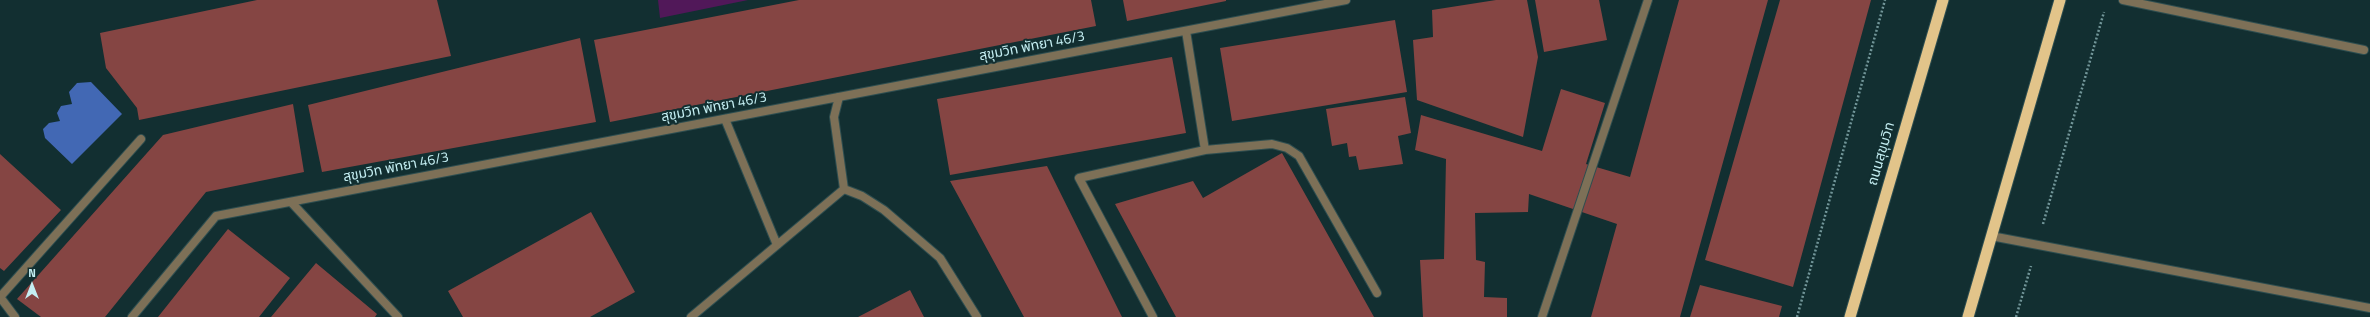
<!DOCTYPE html>
<meta charset="utf-8">
<style>
body{margin:0}
#map{position:relative;width:2370px;height:317px;overflow:hidden;background:#122f31;font-family:"Titillium Web",sans-serif}
canvas{display:block}
.north{position:absolute;left:12px;top:265px;width:40px;height:40px;-webkit-text-stroke:3px #122f31;paint-order:stroke;rotate:0deg;font-size:11px;font-weight:700;line-height:16px;text-align:center;color:#c4eef2}
.north::after{content:'';display:block;margin:auto;width:14px;height:18px;background:#c4eef2;clip-path:polygon(50% 0,100% 100%,50% 72%,0 100%)}
</style>
<div id="map">
<canvas width="2370" height="317"></canvas>
<div class="north">N</div>
</div>
<script>
const g = document.querySelector('canvas').getContext('2d');
g.lineJoin = 'round';
function fill(path, color) { g.fillStyle = color; g.fill(path, 'evenodd'); }
const poly = rows => new Path2D(rows.map(r => 'M' + r).join(''));
function strokePath(path, color, width, dash) { g.strokeStyle = color; g.lineWidth = width; g.lineCap = dash ? 'butt' : 'round'; g.setLineDash(dash || []); g.stroke(path); }
function label(font, color, halo, rows, align = 'center') {
  g.font = font + ' "Titillium Web","Noto Sans Thai",sans-serif'; g.lineWidth = 4; g.setLineDash([]); g.textBaseline = 'middle'; g.strokeStyle = halo; g.fillStyle = color; for (const [text, x, y, turn = 0] of rows) {
    g.save(); g.translate(x, y); g.rotate((+turn || 0) * Math.PI / 180); g.textAlign = isNaN(turn) ? turn : align; if (halo) g.strokeText(text, 0, 0); g.fillText(text, 0, 0); g.restore();
  }
}
const green = poly([
 [658,0,748,0,660,18]
]);
const water = poly([
 [91,82,122,114,72,164,45,138,43,129,49,123,60,121,57,113,61,106,72,104,69,92,77,83]
]);
const building = poly([
 [257,0,437,0,451,56,139,120,137,108,106,68,100,33],
 [799,0,1091,0,1096,26,610,122,594,40],
 [1123,0,1226,0,1226,1,1127,21],
 [1496,0,1527,0,1538,57,1523,137,1417,100,1413,40,1433,37,1432,10],
 [1535,0,1599,0,1607,40,1544,52],
 [1679,0,1768,0,1680,317,1591,317,1617,224,1529,194,1528,212,1475,213,1476,260,1485,262,1484,297,1507,298,1507,317,1423,317,1420,260,1444,259,1446,159,1415,150,1421,115,1542,151,1561,89,1605,103,1586,164,1630,177],
 [1780,0,1871,0,1793,287,1705,260],
 [1395,20,1407,92,1232,121,1220,48],
 [580,38,596,122,322,172,308,105],
 [1172,57,1186,133,950,175,937,99],
 [1405,97,1411,133,1398,136,1403,164,1359,170,1356,156,1349,157,1347,143,1332,146,1326,109],
 [293,104,304,172,206,192,105,317,41,317,17,299,163,135],
 [1282,153,1374,317,1176,317,1115,204,1193,181,1203,198],
 [0,154,61,210,4,271,0,268],
 [1047,166,1122,317,1024,317,950,181],
 [591,212,635,292,590,317,463,317,448,291],
 [228,229,290,278,259,317,158,317],
 [316,263,377,314,375,317,271,317],
 [1700,285,1782,306,1779,317,1690,317],
 [910,290,924,317,858,317]
]);
const path = poly([
 [2043,224,2104,12],
 [1797,317,1885,0],
 [2016,317,2031,266]
]);
const service = poly([
 [2123,0,2364,50],
 [839,97,834,117,844,189,862,196,884,210,940,258,977,317],
 [725,119,777,245],
 [0,297,141,139],
 [691,317,844,189]
]);
const minor = poly([
 [1186,31,1205,150],
 [291,202,398,317],
 [1991,236,2370,308],
 [0,297,15,317],
 [132,317,216,216,1346,0],
 [1153,317,1079,178,1205,150,1272,144,1287,148,1299,156,1377,293],
 [1542,317,1648,0]
]);
const trunk = poly([
 [1850,317,1943,0],
 [1968,317,2060,0]
]);
const streetNames = [
 ["สุขุมวิท พัทยา 46/3",1032,47,-11],
 ["สุขุมวิท พัทยา 46/3",714,108,-11],
 ["ถนนสุขุมวิท",1882,154,-74],
 ["สุขุมวิท พัทยา 46/3",396,168,-11]
];
fill(green, '#511859');
fill(water, '#4268b4');
fill(building, '#854543');
strokePath(service, '#2e4e50', 10);
strokePath(minor, '#2e4e50', 10);
strokePath(trunk, '#2e4e50', 13);
strokePath(path, '#729699', 2.5, [2, 2]);
strokePath(service, '#7d7057', 8);
strokePath(minor, '#7d7057', 8);
strokePath(trunk, '#e2c48a', 11);
label('14px', '#c4eef2', '#122f31', streetNames);
</script>
